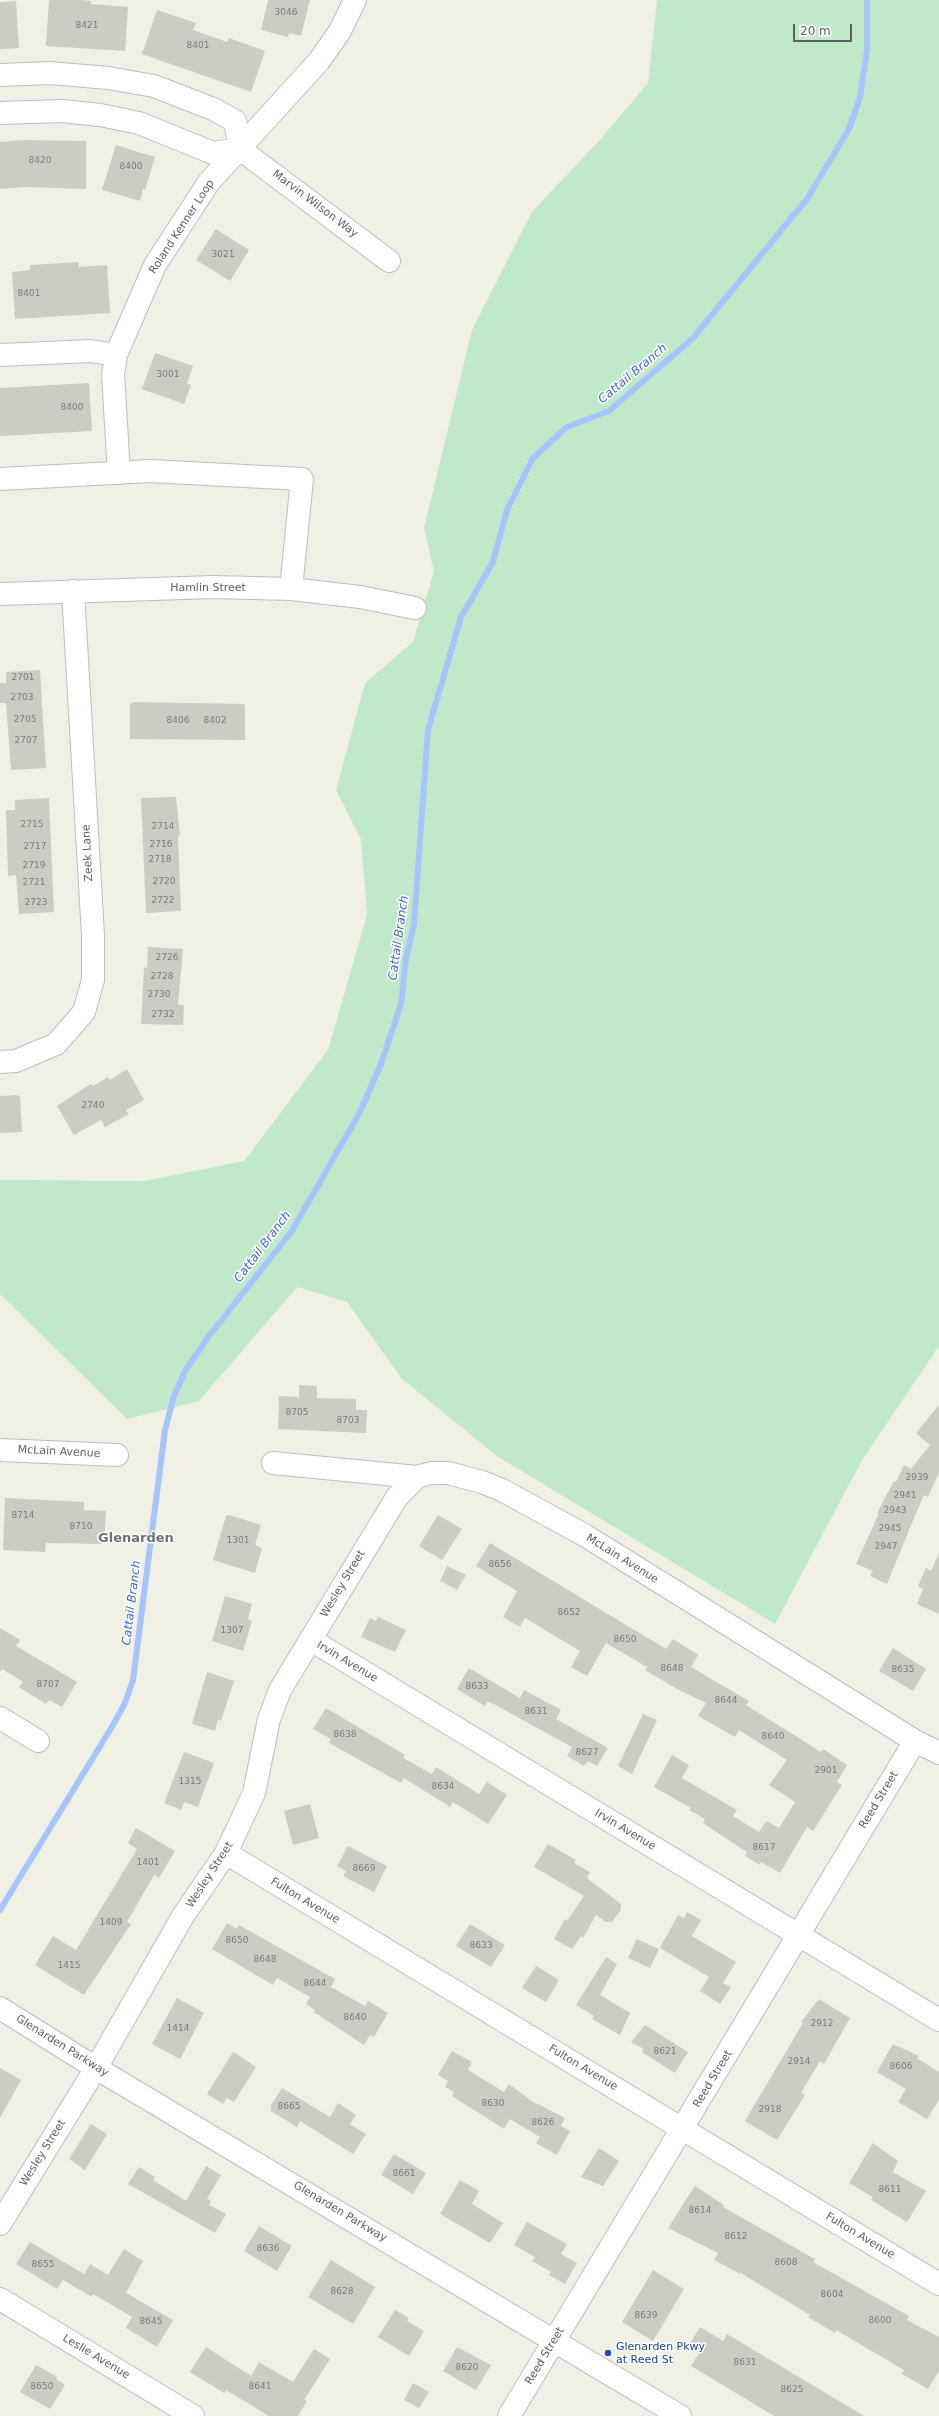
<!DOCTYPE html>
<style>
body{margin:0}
#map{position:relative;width:939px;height:2416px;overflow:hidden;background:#f0f0e5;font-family:"DejaVu Sans",sans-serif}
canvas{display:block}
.scale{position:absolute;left:793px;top:24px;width:59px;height:18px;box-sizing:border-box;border:2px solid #5d5f66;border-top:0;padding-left:5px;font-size:12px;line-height:14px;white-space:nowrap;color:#5d5f66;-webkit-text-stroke:3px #fff;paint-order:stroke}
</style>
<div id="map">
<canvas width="939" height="2416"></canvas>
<div class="scale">20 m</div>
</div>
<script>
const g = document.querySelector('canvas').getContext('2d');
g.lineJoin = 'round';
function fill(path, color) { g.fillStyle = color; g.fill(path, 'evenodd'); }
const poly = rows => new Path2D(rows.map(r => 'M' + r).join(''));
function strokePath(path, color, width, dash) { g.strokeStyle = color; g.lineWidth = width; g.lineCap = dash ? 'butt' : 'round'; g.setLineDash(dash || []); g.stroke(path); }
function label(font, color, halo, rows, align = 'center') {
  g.font = font + ' "DejaVu Sans",sans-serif'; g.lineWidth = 3; g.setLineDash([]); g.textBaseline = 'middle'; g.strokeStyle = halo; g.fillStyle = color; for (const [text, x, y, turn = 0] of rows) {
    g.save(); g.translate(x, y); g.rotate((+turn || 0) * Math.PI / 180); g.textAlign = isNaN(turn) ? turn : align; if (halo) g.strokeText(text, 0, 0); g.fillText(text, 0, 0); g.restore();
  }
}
const green = poly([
 [657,0,939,0,939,1346,862,1460,775,1624,497,1456,402,1379,347,1302,297,1287,199,1401,127,1419,0,1294,0,1180,145,1181,244,1161,328,1050,367,915,361,839,336,790,365,683,413,642,434,571,424,528,472,330,532,212,598,142,648,83]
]);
const stream = poly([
 [0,1910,113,1725,125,1703,133,1680,165,1430,174,1396,185,1371,209,1336,292,1231,360,1112,381,1064,401,1004,406,959,414,924,428,730,461,617,493,562,507,510,533,458,567,427,609,411,693,338,807,199,849,129,860,97,867,50,867,0]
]);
const building = poly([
 [49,0,81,0,91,1,91,4,128,7,125,51,46,46],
 [268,0,310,0,301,36,289,33,288,37,261,30],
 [16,1,19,48,0,49,0,2],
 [157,10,196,23,193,30,227,42,229,38,265,51,251,92,142,54],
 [25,140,86,141,86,189,26,187,0,189,0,142],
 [116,145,155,157,145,190,143,189,140,201,102,190],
 [216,229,249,250,230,281,196,260],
 [79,262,79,267,107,265,110,313,15,319,12,272,30,270,30,265],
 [155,353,193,366,187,384,191,385,184,404,142,389],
 [89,383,92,431,0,436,0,388],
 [40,670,46,768,11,770,6,703,0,703,0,683,6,683,6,672],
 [133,702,243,704,245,705,245,740,130,739,130,704],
 [176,797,180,835,178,836,181,911,146,913,141,798],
 [49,798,54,912,19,914,16,875,8,876,6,810,15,810,15,800],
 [148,947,183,949,178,1005,184,1005,183,1025,141,1024,144,967,147,968],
 [127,1069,144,1100,126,1110,129,1114,105,1127,101,1120,74,1135,57,1106,91,1084,93,1086,108,1077,110,1080],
 [17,1095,20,1097,22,1132,0,1133,0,1096],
 [299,1385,317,1386,317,1398,356,1399,356,1410,367,1410,366,1433,278,1429,279,1396,299,1397],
 [939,1405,939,1473,928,1497,924,1495,914,1518,887,1584,870,1576,873,1571,856,1564,879,1513,877,1513,894,1481,896,1482,904,1465,911,1469,930,1445,916,1433],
 [5,1498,84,1502,84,1510,106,1511,104,1544,46,1543,45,1552,3,1550],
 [229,1515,261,1525,255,1545,262,1548,255,1573,213,1560,226,1516],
 [438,1515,462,1529,442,1560,419,1546],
 [490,1543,666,1649,673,1639,698,1655,691,1667,749,1701,746,1705,821,1752,823,1749,847,1765,837,1782,842,1785,813,1831,807,1827,780,1873,761,1862,760,1865,745,1856,747,1852,703,1823,705,1819,689,1810,691,1808,654,1787,672,1755,689,1765,682,1778,737,1810,733,1816,759,1832,766,1821,779,1828,795,1802,769,1785,787,1760,739,1730,735,1737,698,1716,706,1703,677,1689,645,1670,647,1667,606,1643,587,1676,571,1667,580,1651,525,1618,520,1627,503,1617,517,1591,476,1566],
 [939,1553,939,1614,917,1604,923,1589,918,1586,926,1568,931,1571],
 [447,1566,466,1575,457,1590,440,1581],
 [225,1596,252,1604,248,1619,252,1621,243,1651,212,1641],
 [378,1617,406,1630,395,1652,361,1637,370,1618,376,1621],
 [0,1628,20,1640,16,1646,77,1682,62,1707,49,1700,46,1704,19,1687,23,1682,2,1669,0,1672],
 [893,1648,926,1669,913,1691,879,1671],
 [469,1668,520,1698,524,1690,561,1710,556,1719,608,1748,597,1766,588,1761,584,1766,567,1756,572,1747,488,1701,485,1706,457,1689],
 [207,1672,234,1681,221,1721,218,1719,215,1731,192,1724],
 [326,1708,405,1755,403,1758,432,1774,436,1767,479,1794,487,1782,507,1795,488,1824,453,1802,450,1807,404,1778,401,1783,329,1743,331,1739,313,1729],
 [643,1714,657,1720,632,1774,618,1766],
 [184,1752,214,1763,198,1807,184,1802,181,1810,164,1803],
 [310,1804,319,1838,293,1845,284,1811],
 [136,1828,175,1851,159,1878,154,1875,127,1922,131,1924,84,1995,35,1965,53,1936,76,1950,137,1849,128,1843],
 [548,1844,576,1860,574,1863,590,1872,587,1878,621,1904,621,1910,612,1922,606,1922,596,1915,583,1938,581,1936,572,1949,554,1939,565,1919,567,1921,584,1896,534,1867],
 [348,1846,387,1866,374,1892,343,1876,346,1871,337,1866],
 [687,1912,701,1920,692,1936,736,1962,723,1983,731,1987,720,2004,700,1991,709,1977,660,1948,678,1915,684,1918],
 [227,1923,237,1929,239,1925,335,1979,331,1987,365,2006,368,2001,388,2013,374,2037,370,2035,364,2045,314,2012,315,2010,306,2004,310,1997,277,1978,273,1985,212,1949],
 [470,1924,505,1945,491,1967,456,1946],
 [637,1939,659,1949,650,1968,628,1958],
 [606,1957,617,1964,600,1995,630,2013,620,2035,592,2019,594,2016,576,2005],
 [536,1966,559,1980,546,2002,522,1988],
 [177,1998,204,2013,180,2059,152,2044],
 [819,1999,850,2018,824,2064,820,2061,801,2093,805,2095,777,2140,745,2121,803,2023,801,2022],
 [645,2025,688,2052,675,2073,642,2052,644,2049,631,2042],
 [893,2044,919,2056,917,2058,939,2072,939,2100,927,2119,898,2102,906,2089,877,2072],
 [452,2051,472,2062,468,2070,504,2092,509,2084,532,2101,565,2118,561,2126,570,2131,557,2155,536,2143,540,2137,510,2119,504,2129,452,2096,454,2092,445,2087,448,2081,438,2075],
 [233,2052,256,2067,234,2102,227,2098,223,2104,207,2094],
 [0,2068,21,2080,0,2118],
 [282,2088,330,2117,338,2103,356,2115,350,2124,366,2134,353,2154,300,2121,297,2127,271,2111,271,2105],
 [91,2124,107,2134,85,2170,69,2159],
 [873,2143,898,2161,893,2172,926,2191,907,2222,871,2200,873,2197,849,2183],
 [599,2148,619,2161,603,2186,581,2177],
 [394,2154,426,2173,413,2194,381,2175],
 [206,2166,221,2175,207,2199,211,2201,209,2205,226,2214,215,2233,128,2184,139,2167,155,2177,153,2180,186,2201],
 [460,2180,479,2191,472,2204,503,2223,490,2243,440,2214],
 [695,2186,724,2205,723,2207,815,2259,813,2262,909,2316,907,2320,939,2337,939,2371,928,2389,902,2374,904,2370,836,2330,835,2333,808,2317,810,2315,741,2273,740,2274,714,2260,718,2253,668,2228],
 [527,2222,567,2244,561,2254,577,2263,565,2284,549,2275,551,2272,532,2261,535,2257,514,2245],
 [259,2226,292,2246,277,2271,244,2251],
 [30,2242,84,2274,90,2264,108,2275,124,2249,143,2261,126,2293,173,2320,157,2347,126,2328,132,2317,93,2294,92,2297,63,2280,57,2289,16,2264],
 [331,2260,375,2287,353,2324,308,2297],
 [653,2270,684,2289,653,2341,622,2322],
 [395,2310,409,2318,407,2321,424,2331,409,2356,378,2337],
 [700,2327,723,2341,727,2334,864,2416,774,2416,691,2366,699,2353,688,2347],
 [206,2347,251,2376,259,2362,293,2382,314,2349,330,2359,304,2400,307,2401,298,2416,269,2416,226,2390,224,2393,190,2372],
 [457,2347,491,2365,476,2390,443,2371],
 [36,2365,57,2377,56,2379,65,2385,50,2409,20,2392],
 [413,2383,429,2392,419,2408,404,2400]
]);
const minor = poly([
 [0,75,50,73,108,78,154,86,213,109,235,121,240,149,389,261],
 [0,113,62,111,100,115,139,123,213,153,240,149],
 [0,355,91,351,116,355],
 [119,473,113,375,116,355,155,265,209,182,319,61,340,31,355,0],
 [0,479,150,471,302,479,291,589],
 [0,594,214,587,291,589,360,597,415,608],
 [0,1062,16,1061,56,1044,84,1012,93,980,93,936,73,591],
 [0,1450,117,1455],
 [273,1463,417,1477,431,1473,448,1473,482,1482,502,1490,586,1536,915,1741,939,1753],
 [311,1640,939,2020],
 [0,1718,38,1741],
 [226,1853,939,2284],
 [0,2008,96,2068,680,2416],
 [0,2224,96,2068,183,1916,226,1853,254,1793,269,1719,280,1690,397,1497,417,1477],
 [0,2299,193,2416],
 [509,2416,915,1741]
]);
const markers = [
 [608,2353,4,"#1a4fb4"]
];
const numberNames = [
 ["3046",286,13],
 ["8421",87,26],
 ["8401",198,46],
 ["8420",40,161],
 ["8400",131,167],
 ["3021",223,255],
 ["8401",29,294],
 ["3001",168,375],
 ["8400",72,408],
 ["2701",23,678],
 ["2703",22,698],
 ["2705",25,720],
 ["8406",178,721],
 ["8402",215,721],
 ["2707",26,741],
 ["2715",32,825],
 ["2714",163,827],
 ["2716",161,845],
 ["2717",35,847],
 ["2718",160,860],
 ["2719",34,866],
 ["2720",164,882],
 ["2721",34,883],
 ["2722",163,901],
 ["2723",36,903],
 ["2726",167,958],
 ["2728",162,977],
 ["2730",159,995],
 ["2732",163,1015],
 ["2740",93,1106],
 ["8705",297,1413],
 ["8703",348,1421],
 ["2939",917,1478],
 ["2941",905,1496],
 ["2943",895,1511],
 ["8714",23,1516],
 ["8710",81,1527],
 ["2945",890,1529],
 ["1301",238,1541],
 ["2947",886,1547],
 ["8656",500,1565],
 ["8652",569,1613],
 ["1307",232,1631],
 ["8650",625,1640],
 ["8648",672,1669],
 ["8635",903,1670],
 ["8707",48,1685],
 ["8633",477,1687],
 ["8644",726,1701],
 ["8631",536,1712],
 ["8638",345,1735],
 ["8640",773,1737],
 ["8627",587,1753],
 ["2901",826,1771],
 ["1315",190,1782],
 ["8634",443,1787],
 ["8617",764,1848],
 ["1401",148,1863],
 ["8669",364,1869],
 ["1409",111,1923],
 ["8650",237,1941],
 ["8633",481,1946],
 ["8648",265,1960],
 ["1415",69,1966],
 ["8644",315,1984],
 ["8640",355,2018],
 ["2912",822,2024],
 ["1414",178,2029],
 ["8621",665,2052],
 ["2914",799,2062],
 ["8606",901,2067],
 ["8630",493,2104],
 ["8665",289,2107],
 ["2918",770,2110],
 ["8626",543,2123],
 ["8661",404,2174],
 ["8611",890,2190],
 ["8614",700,2211],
 ["8612",736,2237],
 ["8636",268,2249],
 ["8608",786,2263],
 ["8655",43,2265],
 ["8628",342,2292],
 ["8604",832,2295],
 ["8639",646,2316],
 ["8600",880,2321],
 ["8645",151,2322],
 ["8631",745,2363],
 ["8620",467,2368],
 ["8650",42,2387],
 ["8641",260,2387],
 ["8625",792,2390]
];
const streetNames = [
 ["Marvin Wilson Way",315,204,37],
 ["Roland Kenner Loop",182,227,-57],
 ["Hamlin Street",208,588],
 ["Zeek Lane",88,853,-93],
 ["McLain Avenue",59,1452,3],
 ["McLain Avenue",622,1559,32],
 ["Wesley Street",343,1584,-59],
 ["Irvin Avenue",347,1662,31],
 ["Reed Street",879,1800,-59],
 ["Irvin Avenue",625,1830,31],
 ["Wesley Street",210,1875,-57],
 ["Fulton Avenue",305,1901,31],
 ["Glenarden Parkway",62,2046,32],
 ["Fulton Avenue",583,2068,31],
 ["Reed Street",713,2079,-59],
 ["Wesley Street",43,2153,-58],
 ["Glenarden Parkway",340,2212,31],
 ["Fulton Avenue",860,2236,31],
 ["Reed Street",545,2356,-59],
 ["Leslie Avenue",96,2357,31]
];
const transitNames = [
 ["Glenarden Pkwy",616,2347],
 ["at Reed St",616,2360]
];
const waterNames = [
 ["Cattail Branch",633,374,-40],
 ["Cattail Branch",399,938,-82],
 ["Cattail Branch",263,1247,-53],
 ["Cattail Branch",132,1603,-83]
];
const quarterNames = [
 ["Glenarden",136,1539]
];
fill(green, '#c0e9c9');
strokePath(stream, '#a6c5ff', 6);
fill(building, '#cdccc4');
strokePath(minor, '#bcbdc4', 24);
strokePath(minor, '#fff', 22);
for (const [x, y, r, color] of markers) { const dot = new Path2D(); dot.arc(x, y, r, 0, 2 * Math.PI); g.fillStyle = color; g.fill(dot); strokePath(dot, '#fff', 1.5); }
label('9px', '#797a7e', null, numberNames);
label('11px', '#5d5f66', '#fff', streetNames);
label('11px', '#164399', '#fff', transitNames, 'left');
label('italic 12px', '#4065cb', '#fff', waterNames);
label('bold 13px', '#6d7178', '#fff', quarterNames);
</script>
